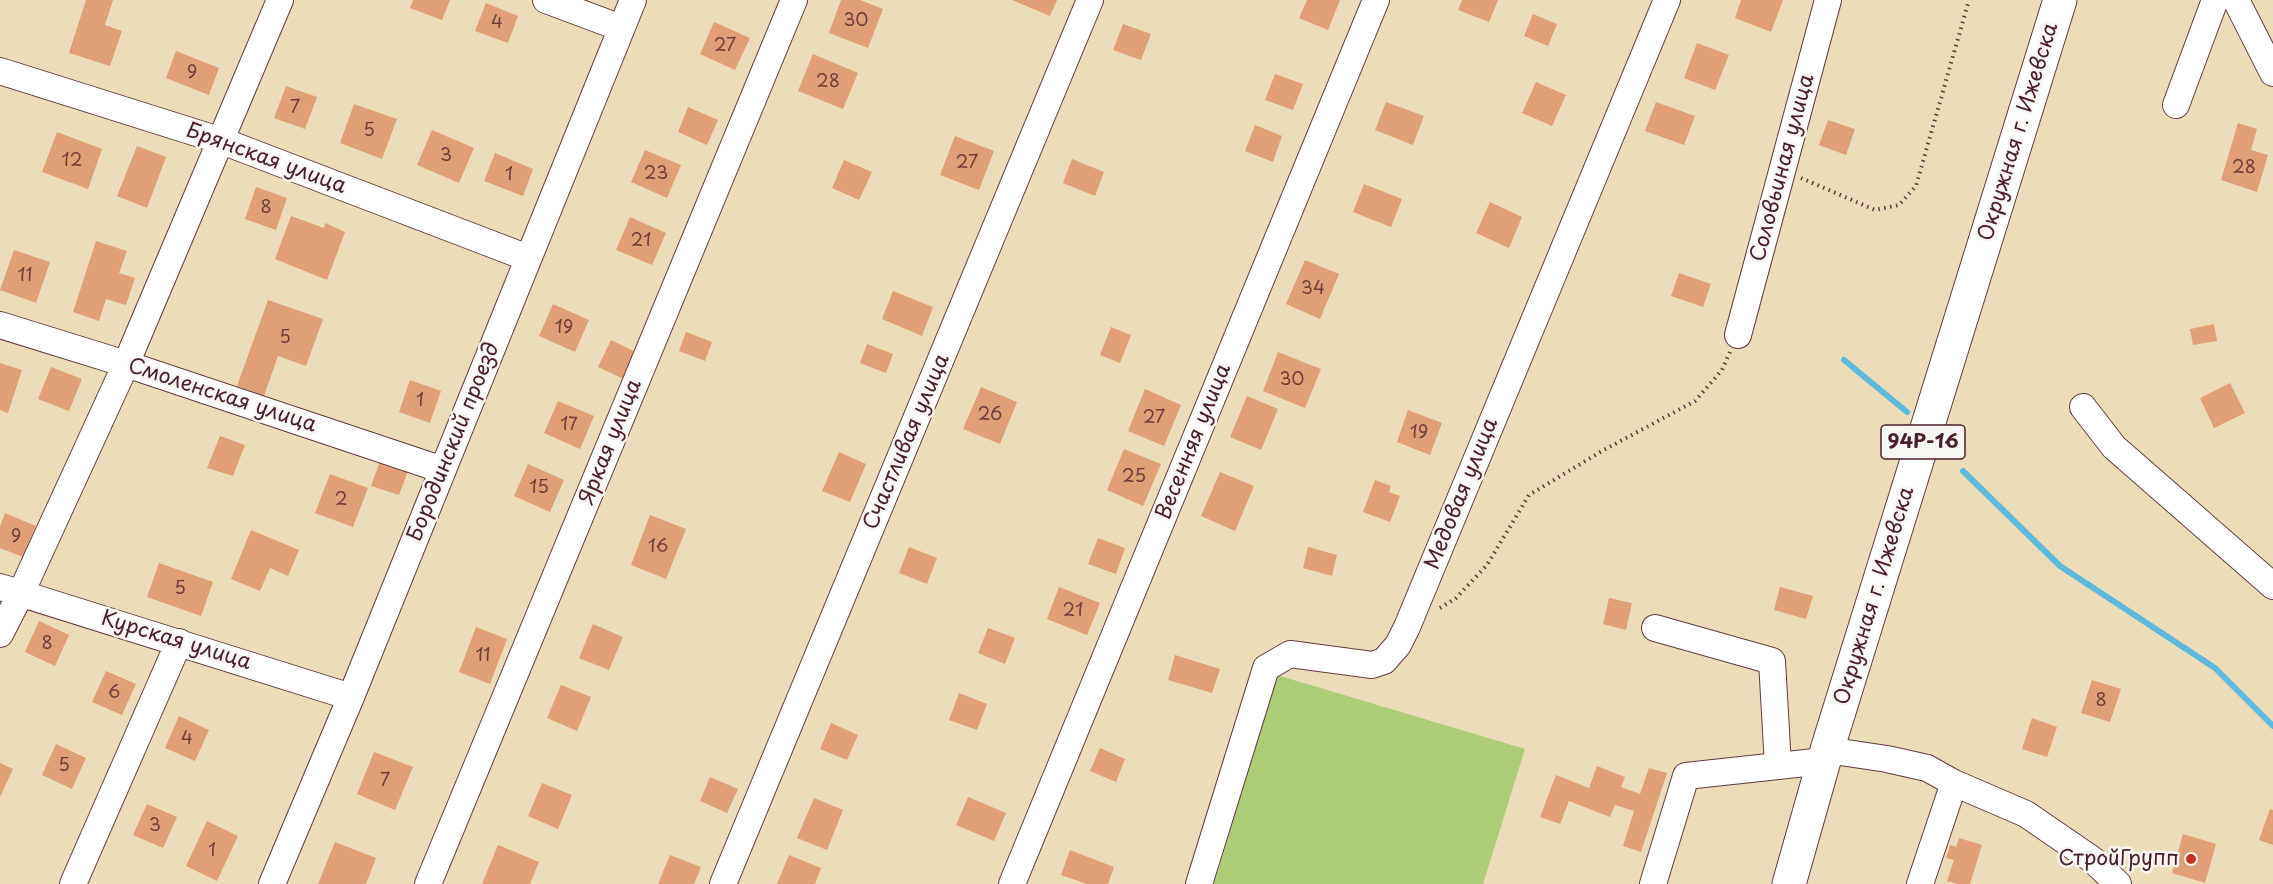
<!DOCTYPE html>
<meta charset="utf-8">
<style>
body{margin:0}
canvas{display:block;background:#ecddba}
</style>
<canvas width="2273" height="884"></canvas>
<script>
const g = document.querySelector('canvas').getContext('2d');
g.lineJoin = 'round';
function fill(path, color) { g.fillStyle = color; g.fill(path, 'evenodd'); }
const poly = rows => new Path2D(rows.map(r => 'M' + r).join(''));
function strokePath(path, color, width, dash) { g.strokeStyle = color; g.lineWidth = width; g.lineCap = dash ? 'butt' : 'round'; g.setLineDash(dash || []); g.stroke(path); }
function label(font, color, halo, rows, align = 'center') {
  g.font = font + ' "Playpen Sans",sans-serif'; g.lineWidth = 5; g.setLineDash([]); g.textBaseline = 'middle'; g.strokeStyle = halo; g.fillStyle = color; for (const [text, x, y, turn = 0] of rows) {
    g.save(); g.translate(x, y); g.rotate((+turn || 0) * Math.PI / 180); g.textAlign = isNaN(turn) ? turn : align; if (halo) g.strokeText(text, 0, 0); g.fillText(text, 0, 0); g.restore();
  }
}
const green = poly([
 [1277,675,1525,749,1483,884,1214,884]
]);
const stream = poly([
 [1844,360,1907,412],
 [1963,471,2060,566,2215,668,2273,726]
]);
const building = poly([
 [86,0,113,0,105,25,122,31,110,66,69,53],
 [413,0,450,0,442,20,410,8],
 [841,0,860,0,883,9,868,48,829,33],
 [1012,0,1057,0,1050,16],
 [1307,0,1340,0,1328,30,1299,18],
 [1462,0,1498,0,1489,22,1458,10],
 [1741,0,1783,0,1771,32,1735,18],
 [486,3,518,16,508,43,475,31],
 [1533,14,1557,24,1548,46,1524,36],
 [714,22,750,38,735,70,700,54],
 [1123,24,1151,34,1141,60,1113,50],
 [1697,43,1729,55,1715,90,1684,78],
 [176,51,219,68,209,95,166,78],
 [813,54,858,73,843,109,798,91],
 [1275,74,1303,84,1293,110,1265,100],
 [1536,82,1566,95,1552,126,1522,113],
 [286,86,317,97,305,129,274,118],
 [1386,102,1424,116,1413,145,1375,130],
 [1656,102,1695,116,1684,145,1645,131],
 [354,104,397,119,382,159,340,143],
 [688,107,718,120,707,145,678,132],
 [1828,120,1855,129,1846,155,1819,145],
 [2238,123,2257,129,2251,150,2268,155,2257,192,2221,180],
 [1255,125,1282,136,1273,162,1245,151],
 [432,130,474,148,459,183,417,165],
 [57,132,102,149,88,189,42,172],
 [955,136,994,151,979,190,940,175],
 [137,146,166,157,147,208,117,196],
 [645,150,681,165,667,198,631,182],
 [495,153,533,169,523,196,484,181],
 [1072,159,1104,172,1095,196,1063,183],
 [844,160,872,172,859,200,832,188],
 [1364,184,1402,199,1391,227,1353,212],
 [256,187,287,198,276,230,245,219],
 [1490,202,1522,217,1509,248,1476,233],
 [291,216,324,228,325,223,345,232,327,280,275,259],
 [630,217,666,233,652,265,616,250],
 [96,241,127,251,119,273,135,278,126,305,106,299,99,321,73,312],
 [14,250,50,262,36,303,0,290],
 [1305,260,1339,274,1320,319,1286,304],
 [1679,273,1711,284,1703,307,1671,296],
 [893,291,933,307,922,336,882,319],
 [268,300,323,319,306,366,278,356,264,396,237,386],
 [553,304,589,320,575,352,539,336],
 [2214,324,2217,341,2193,345,2190,329],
 [1111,327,1131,335,1120,363,1100,355],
 [686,332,712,342,705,361,679,351],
 [611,340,638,353,626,380,598,367],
 [867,344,893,354,886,373,860,363],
 [1278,352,1321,369,1305,408,1263,391],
 [0,363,22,370,8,413,0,410],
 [51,367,82,379,69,411,38,399],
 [410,380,441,391,430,423,399,412],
 [2230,383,2245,413,2214,428,2200,398],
 [981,387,1017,402,1000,444,963,429],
 [1145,389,1181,405,1164,446,1128,431],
 [1247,396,1278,409,1261,450,1230,437],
 [558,401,594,416,580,449,544,433],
 [1408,410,1442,423,1430,455,1397,442],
 [220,436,245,445,233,476,207,468],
 [1124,449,1161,464,1143,506,1107,490],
 [839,452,866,464,850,502,822,491],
 [382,456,410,466,399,495,371,486],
 [528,464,564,480,550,512,514,496],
 [1220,472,1254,486,1235,531,1201,516],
 [330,474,368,488,353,527,315,513],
 [1375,480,1391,486,1389,492,1400,496,1390,522,1363,512],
 [5,513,36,526,23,557,0,548,0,526],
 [650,515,686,529,666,579,631,565],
 [251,530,299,550,288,576,270,568,260,591,231,579],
 [1098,538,1125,548,1116,574,1088,564],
 [909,547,937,558,927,584,899,573],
 [1308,547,1337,555,1332,576,1303,568],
 [159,563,213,582,201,616,147,597],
 [1059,587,1100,603,1087,635,1047,619],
 [1780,587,1813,596,1806,619,1774,610],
 [1609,598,1632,603,1626,630,1603,624],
 [39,621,69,635,55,666,25,652],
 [593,624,623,637,609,670,579,658],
 [476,627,507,639,490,684,459,672],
 [988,628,1015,638,1005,664,978,653],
 [1175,655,1220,669,1212,693,1168,680],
 [106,671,136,684,122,715,92,702],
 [2092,680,2121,689,2110,722,2081,713],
 [561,685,591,697,577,731,547,718],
 [959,693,987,704,977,730,949,720],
 [179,716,209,730,195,761,165,748],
 [2032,718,2057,727,2047,757,2022,749],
 [831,723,858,735,847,760,820,749],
 [56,744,86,758,72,789,42,775],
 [1100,748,1125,759,1116,782,1090,771],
 [374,752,413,767,395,810,357,794],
 [0,763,13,769,0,797],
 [1597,766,1625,777,1621,787,1640,794,1649,768,1667,773,1641,852,1623,846,1634,811,1615,805,1610,817,1569,801,1560,824,1540,817,1556,775,1589,788],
 [710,777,738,789,727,813,700,801],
 [542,783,572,795,558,829,528,816],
 [968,797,1006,813,994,841,956,825],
 [814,798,843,810,827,850,797,838],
 [147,804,177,817,163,848,133,835],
 [2270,809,2273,810,2273,845,2259,840],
 [207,821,238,836,217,881,186,866],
 [2183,834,2216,844,2205,883,2172,873],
 [1959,838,1982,845,1970,884,1958,884,1947,881,1954,860,1946,858,1950,845,1956,847],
 [335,842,376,858,366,884,318,884],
 [498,845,539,862,530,884,482,884],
 [1070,850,1114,867,1108,884,1087,884,1061,875],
 [670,855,701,867,694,884,658,884],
 [789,855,821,868,815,884,777,884]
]);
const path = poly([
 [1801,178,1875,210,1899,205,1916,186,1969,0],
 [1440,608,1456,598,1487,565,1529,495,1602,451,1695,401,1722,370,1730,352]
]);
const minor = poly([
 [546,0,621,28],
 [2236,0,2273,73],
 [0,71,222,141,528,258],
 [2176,105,2215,0],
 [0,325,126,364,443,470],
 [1738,335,1828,0],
 [2083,407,2114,447,2273,586],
 [0,587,351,697],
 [1655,628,1772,661,1778,766],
 [0,634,21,593,126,364,280,0],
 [1827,750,1887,759,1927,768,1954,783],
 [73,884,179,642],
 [272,884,351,697,633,0],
 [428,884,794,0],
 [723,884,1090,0],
 [1012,884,1376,0],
 [1199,884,1266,668,1290,654,1372,665,1384,661,1398,645,1407,627,1667,0],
 [1653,884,1686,776,1824,761],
 [1920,884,1954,783,2026,814,2093,860,2118,884]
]);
const major = poly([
 [1789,884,1827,750,2060,0]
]);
const markers = [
 [2191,859,6,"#c8321e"]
];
const numberNames = [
 ["30",856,21],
 ["4",497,23],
 ["27",725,46],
 ["9",192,73],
 ["28",828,82],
 ["7",295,108],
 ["5",369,131],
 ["3",446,156],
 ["12",72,161],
 ["27",967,163],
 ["28",2244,168],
 ["23",656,174],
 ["1",509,175],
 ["8",266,208],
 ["21",641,241],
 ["11",25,276],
 ["34",1313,289],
 ["19",564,328],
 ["5",285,338],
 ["30",1292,380],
 ["1",420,401],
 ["26",990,415],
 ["27",1154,418],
 ["17",569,425],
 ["19",1419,433],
 ["25",1134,477],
 ["15",539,488],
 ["2",341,500],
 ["9",16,537],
 ["16",658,547],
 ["5",180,589],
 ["21",1073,611],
 ["8",47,644],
 ["11",483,656],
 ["6",114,693],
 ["8",2101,701],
 ["4",187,739],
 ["5",64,766],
 ["7",385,781],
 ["3",155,826],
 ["1",212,851]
];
const shields = [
 [1923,442,84]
];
const shieldNames = [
 ["94Р-16",1923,442]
];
const streetNames = [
 ["Окружная г. Ижевска",2019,132,-73],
 ["Брянская улица",266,159,20],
 ["Соловьиная улица",1783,168,-75],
 ["Смоленская улица",222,396,18],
 ["Бородинский проезд",454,442,-68],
 ["Яркая улица",611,442,-68],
 ["Счастливая улица",907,442,-67],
 ["Весенняя улица",1194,442,-68],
 ["Медовая улица",1462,494,-68],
 ["Окружная г. Ижевска",1875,596,-73],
 ["Курская улица",176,641,17]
];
const poiNames = [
 ["СтройГрупп",2179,859]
];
fill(green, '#accd75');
strokePath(stream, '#5eb9db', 6);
fill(building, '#e09f74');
strokePath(minor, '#623c40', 28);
strokePath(major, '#623c40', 35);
strokePath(path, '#623c40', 4, [1.5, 4.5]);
strokePath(minor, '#fff', 26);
strokePath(major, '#fff', 33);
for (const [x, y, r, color] of markers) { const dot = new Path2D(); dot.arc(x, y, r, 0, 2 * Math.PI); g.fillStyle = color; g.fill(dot); strokePath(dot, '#f6f6f2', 2); }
label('18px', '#703f3d', null, numberNames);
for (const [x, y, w] of shields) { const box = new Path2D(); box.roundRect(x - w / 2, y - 17, w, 34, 4.5); g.fillStyle = '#f6f6f2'; g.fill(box); strokePath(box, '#4a1f2b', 1.5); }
label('bold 20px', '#4a1f2b', null, shieldNames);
label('21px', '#4a1f2b', '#f6f6f2', streetNames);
label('21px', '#4a1f2b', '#f6f6f2', poiNames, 'right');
</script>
